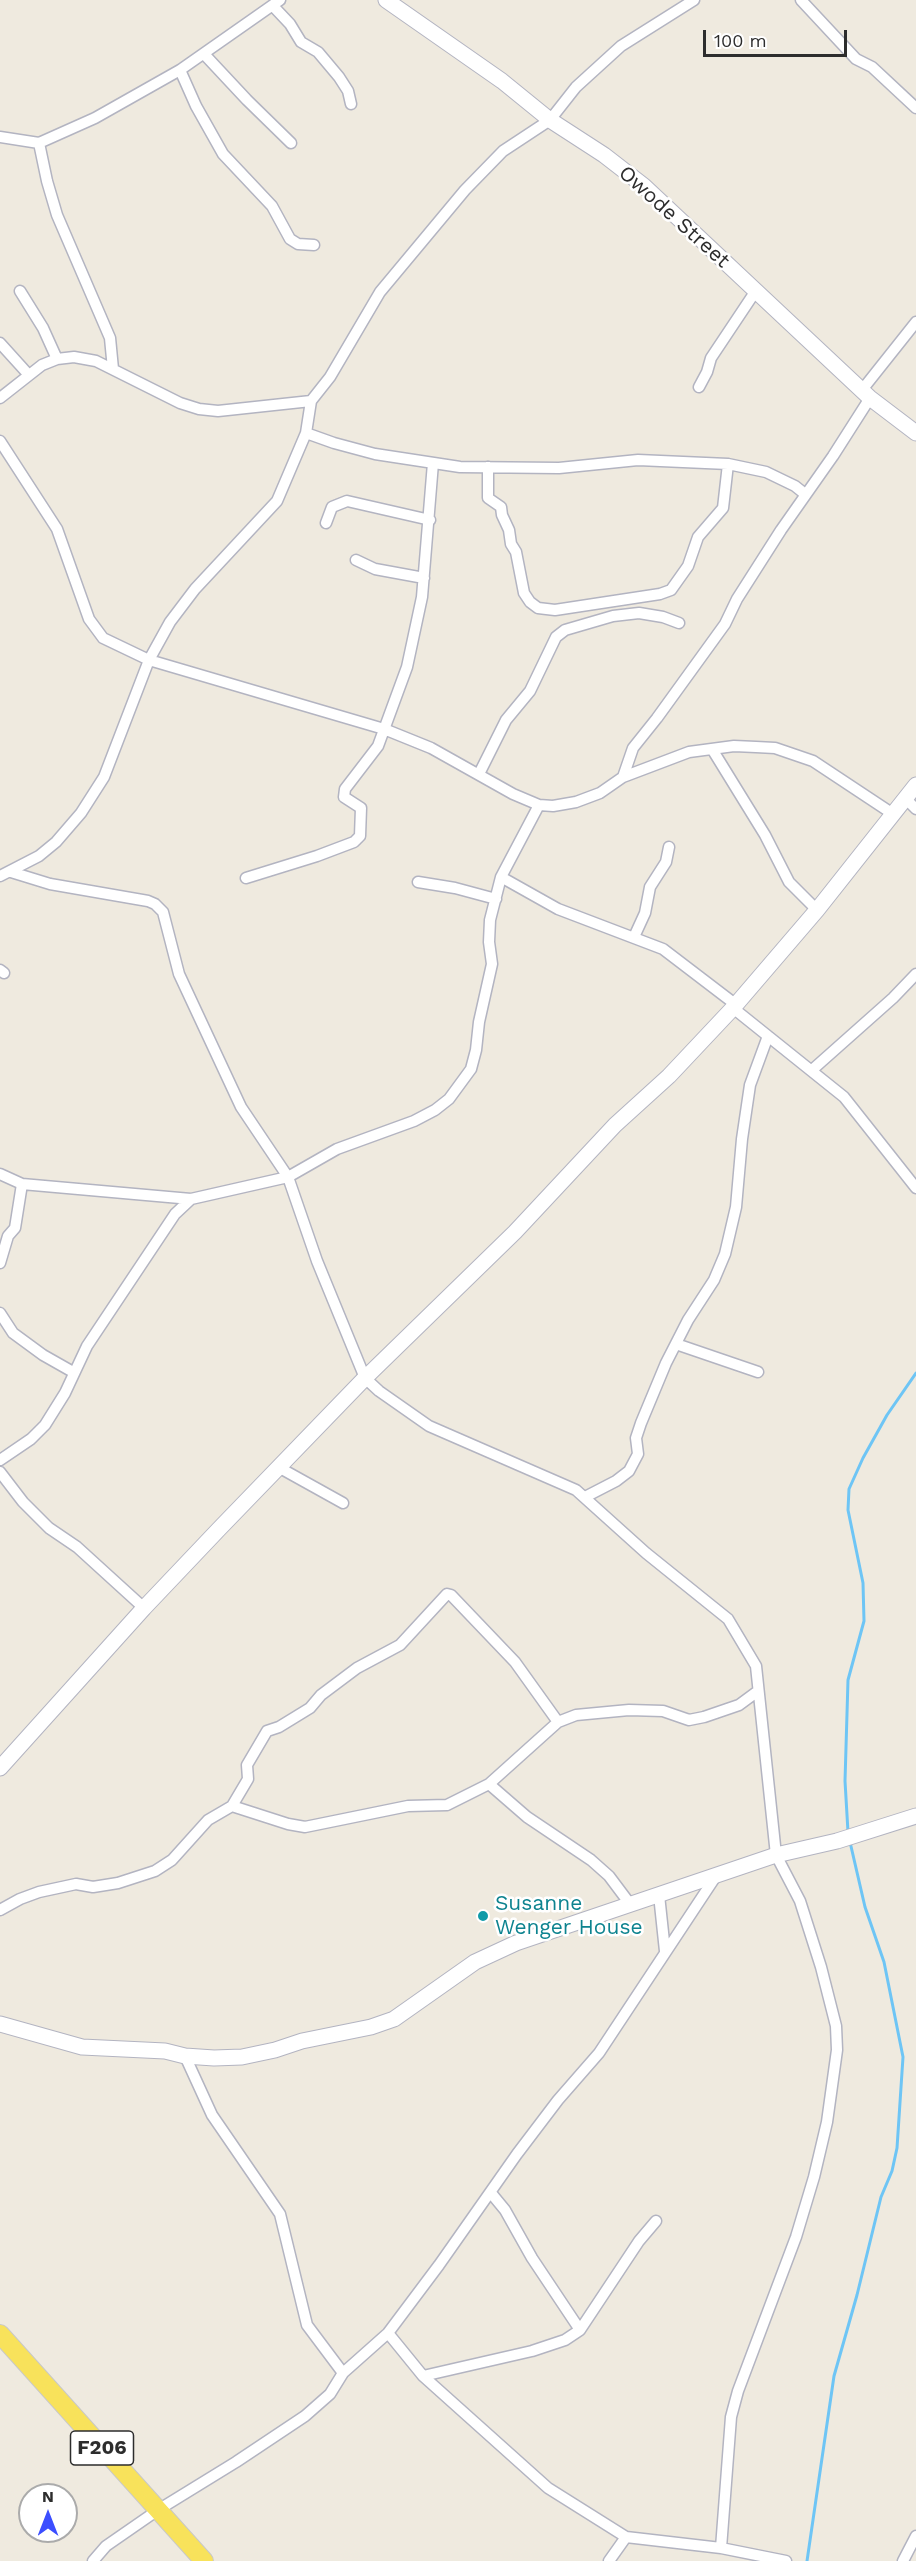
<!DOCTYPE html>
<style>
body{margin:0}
#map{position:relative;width:916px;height:2561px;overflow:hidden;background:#efeadf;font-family:"Work Sans",sans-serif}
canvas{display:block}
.north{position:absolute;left:18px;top:2483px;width:60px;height:60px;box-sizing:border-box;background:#fff;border:2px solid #ababab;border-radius:50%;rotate:0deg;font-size:16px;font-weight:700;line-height:24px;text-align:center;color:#2d2d2d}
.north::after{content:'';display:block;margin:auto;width:21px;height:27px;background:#3c4eff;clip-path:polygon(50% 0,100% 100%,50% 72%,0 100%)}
.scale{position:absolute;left:703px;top:30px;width:144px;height:27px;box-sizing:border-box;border:3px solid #2d2d2d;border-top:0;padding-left:8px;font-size:18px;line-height:21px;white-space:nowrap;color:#2d2d2d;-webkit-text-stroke:4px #fff;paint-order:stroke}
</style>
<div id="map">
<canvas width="916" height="2561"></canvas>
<div class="north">N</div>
<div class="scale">100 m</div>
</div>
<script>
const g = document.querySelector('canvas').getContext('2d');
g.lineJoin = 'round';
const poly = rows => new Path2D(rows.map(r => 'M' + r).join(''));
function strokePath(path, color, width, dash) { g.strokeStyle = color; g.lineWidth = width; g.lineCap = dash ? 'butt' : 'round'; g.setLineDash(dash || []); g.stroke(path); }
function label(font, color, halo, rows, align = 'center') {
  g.font = font + ' "Work Sans",sans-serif'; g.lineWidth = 5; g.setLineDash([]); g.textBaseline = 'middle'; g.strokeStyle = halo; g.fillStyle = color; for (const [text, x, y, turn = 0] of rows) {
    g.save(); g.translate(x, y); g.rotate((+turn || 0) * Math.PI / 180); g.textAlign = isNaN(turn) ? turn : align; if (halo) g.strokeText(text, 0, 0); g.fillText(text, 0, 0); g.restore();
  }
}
const stream = poly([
 [848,1832,845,1781,848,1680,864,1621,863,1583,848,1510,849,1489,863,1458,887,1415,916,1373],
 [807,2561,834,2376,857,2295,881,2197,892,2171,897,2148,903,2057,884,1962,865,1907,850,1842]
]);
const street = poly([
 [801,0,856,59,872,67,916,108],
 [273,6,290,24,301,42,318,52,339,77,348,91,351,104],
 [204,54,247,100,291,143],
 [180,70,196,106,223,154,272,206,290,239,298,244,314,245],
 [0,137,39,143,95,118,180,70,280,0],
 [39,143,47,181,57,215,110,338,113,369],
 [20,291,43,328,57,359],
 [0,343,28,374],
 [699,387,707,372,711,358,755,292],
 [862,390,916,322],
 [0,398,42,365,57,359,74,357,96,361,180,403,199,409,218,411,311,401],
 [306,433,334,443,375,454,460,467,559,468,638,460,728,464,766,472,795,486,805,494],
 [0,441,57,529,89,619,103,638,149,660,384,729,431,748,513,794,539,805,553,806,576,802,600,793,623,777,689,752,734,746,756,747,775,748,813,761,893,814],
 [488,467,488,498,501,507,502,515,509,530,511,544,516,552,524,593,530,602,538,608,555,610,660,594,671,590,688,566,698,537,723,508,728,464],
 [326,523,332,507,347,501,430,520],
 [356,560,375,569,424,578],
 [712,749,765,835,789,882,817,910],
 [479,774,506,720,530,691,556,637,565,630,613,616,639,613,663,617,679,623],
 [623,777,633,748,657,718,725,624,737,599,781,530,833,456,870,398],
 [906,799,916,809],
 [11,872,50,884,148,901,155,904,163,912,179,974,241,1107,288,1177,317,1261,365,1378,379,1391,429,1426,576,1490,646,1553,728,1619,756,1666,776,1855,800,1901,821,1967,836,2026,837,2050,827,2122,814,2177,796,2237,738,2391,731,2417,721,2548],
 [0,876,39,856,56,842,81,813,104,777,149,660,170,622,195,589,277,501,306,433,311,401,330,377,380,292,465,190,503,151,550,120,576,87,621,46,694,0],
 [501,877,558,909,663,949,735,1004],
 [246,878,317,856,354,842,360,836,361,808,344,797,345,789,378,746,407,667,422,597,433,463],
 [418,882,455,888,496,899],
 [634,937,645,913,650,887,666,862,669,847],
 [0,970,4,973],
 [733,1008,844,1097,916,1188],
 [812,1070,893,998,916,974],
 [0,1174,22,1184,191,1199,288,1177,337,1149,414,1121,435,1110,449,1099,471,1069,476,1050,479,1022,492,964,489,942,490,920,501,877,539,805],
 [0,1263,8,1236,15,1228,22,1184],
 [0,1313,13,1333,43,1355,73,1372],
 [676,1344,758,1372],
 [0,1460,31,1439,45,1425,65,1393,87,1346,175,1214,191,1199],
 [280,1468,343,1503],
 [0,1472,23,1502,49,1528,77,1547,144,1608],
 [585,1497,616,1481,629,1471,638,1454,636,1438,641,1423,666,1363,688,1320,714,1280,725,1254,736,1207,742,1139,750,1085,768,1036],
 [489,1784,527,1817,591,1860,609,1876,630,1904],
 [232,1806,288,1824,305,1827,408,1806,447,1805,489,1784,558,1722,576,1715,629,1710,663,1711,689,1720,704,1717,739,1705,758,1691],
 [659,1895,665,1951],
 [0,1910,20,1899,39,1892,76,1884,93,1887,118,1883,155,1871,172,1860,208,1820,232,1806,248,1779,247,1765,267,1731,279,1727,310,1708,321,1695,357,1668,400,1645,447,1594,451,1595,515,1662,558,1722],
 [185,2056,212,2115,280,2214,307,2325,343,2373],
 [491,2193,505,2210,532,2258,580,2330],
 [388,2333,423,2376,548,2488,626,2537,721,2548,786,2561],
 [423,2376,532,2351,565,2340,580,2330,639,2241,656,2221],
 [93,2561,106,2546,158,2510,236,2462,305,2416,330,2394,343,2373,388,2333,439,2265,517,2154,558,2100,599,2053,716,1876],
 [609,2561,626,2537],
 [903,2561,916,2536]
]);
const secondary = poly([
 [386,0,502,81,550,120,604,155,644,186,870,398,916,433],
 [0,1768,144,1608,219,1529,365,1378,515,1232,615,1125,669,1076,733,1008,817,910,916,785],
 [0,2024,82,2047,165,2051,185,2056,214,2058,242,2057,275,2050,302,2041,371,2027,394,2019,475,1962,516,1943,776,1855,837,1841,916,1816]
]);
const primary = poly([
 [0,2334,204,2561]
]);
const markers = [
 [483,1916,6,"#0f9aa8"]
];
const shields = [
 [102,2448,63]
];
const shieldNames = [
 ["F206",102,2448]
];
const streetNames = [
 ["Owode Street",674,217,42]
];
const cultureNames = [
 ["Susanne",495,1904],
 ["Wenger House",495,1928]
];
strokePath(stream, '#6ec5f5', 3);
strokePath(street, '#b3b4c1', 13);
strokePath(secondary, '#b3b4c1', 17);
strokePath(primary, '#c8c8c8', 20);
strokePath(street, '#fff', 10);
strokePath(secondary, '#fff', 15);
strokePath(primary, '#f8e25b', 18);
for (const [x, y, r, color] of markers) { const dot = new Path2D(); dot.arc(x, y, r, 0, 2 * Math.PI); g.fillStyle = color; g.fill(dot); strokePath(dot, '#fff', 2); }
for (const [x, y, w] of shields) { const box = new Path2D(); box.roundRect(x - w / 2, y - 17, w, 34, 4.5); g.fillStyle = '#fff'; g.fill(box); strokePath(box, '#2d2d2d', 1.5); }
label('bold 20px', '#2d2d2d', null, shieldNames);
label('21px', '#2d2d2d', '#fff', streetNames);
label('21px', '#0d838f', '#fff', cultureNames, 'left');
</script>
